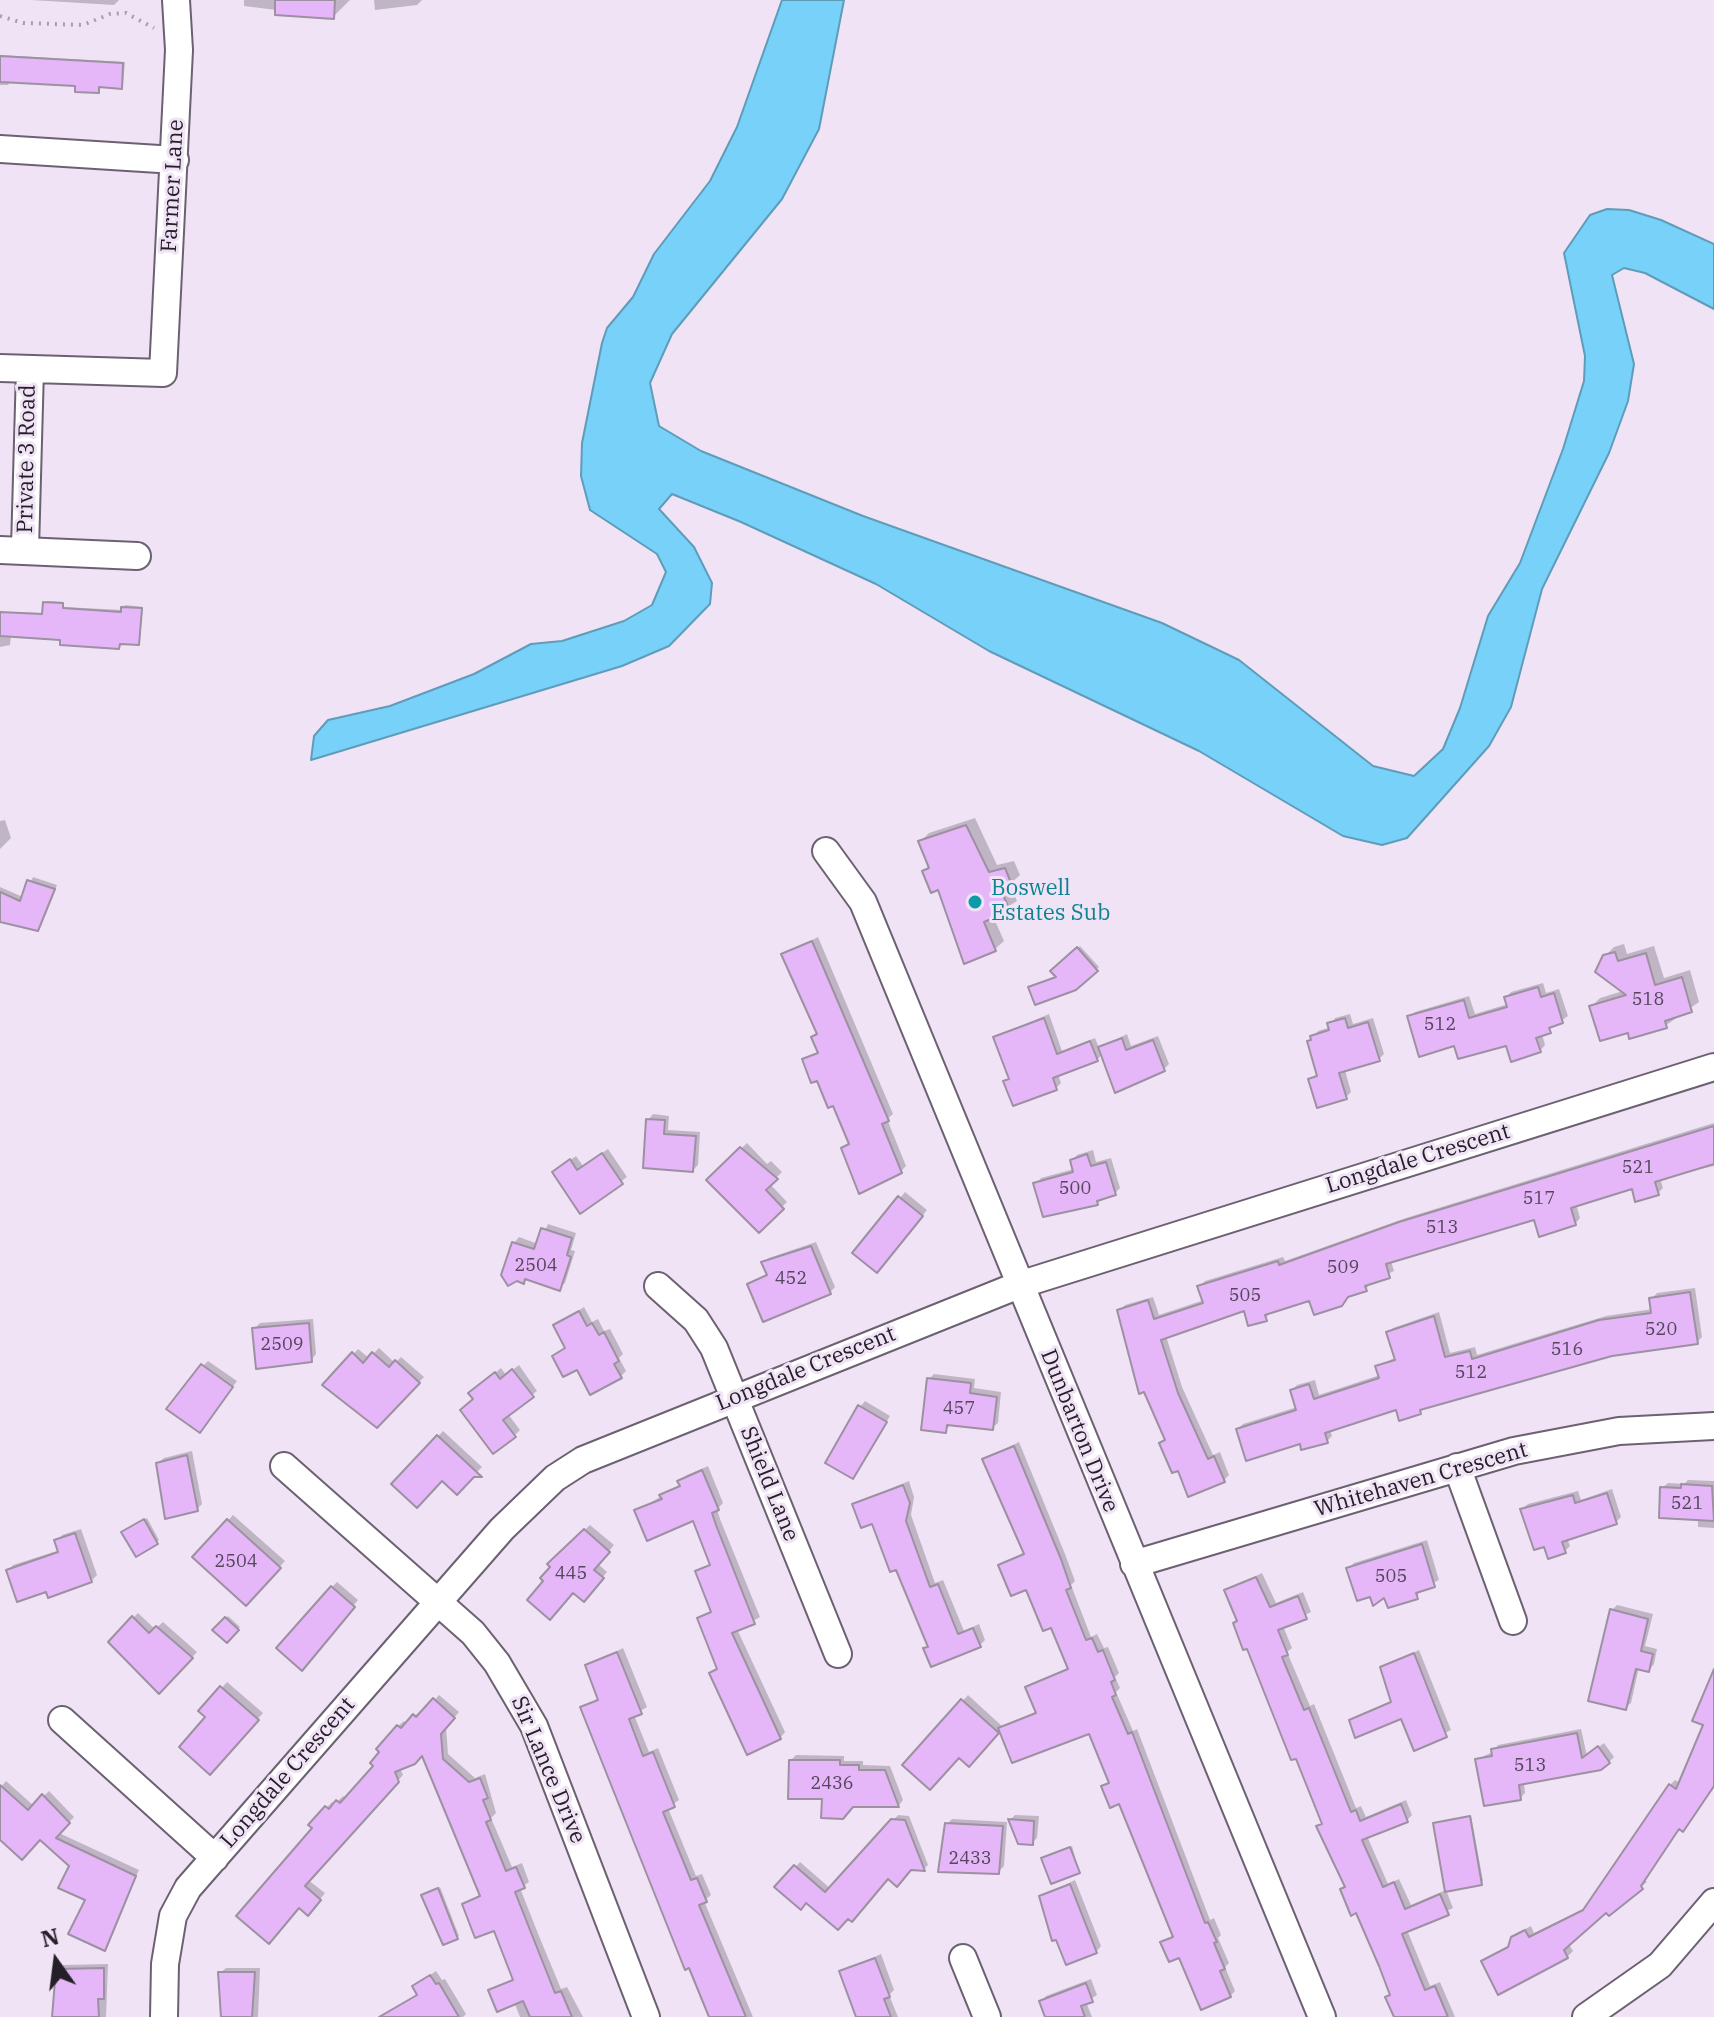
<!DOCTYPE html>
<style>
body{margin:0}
#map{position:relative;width:1714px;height:2017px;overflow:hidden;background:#f0e3f6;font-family:"IBM Plex Serif",serif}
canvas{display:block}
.north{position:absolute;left:16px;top:1921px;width:80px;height:80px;-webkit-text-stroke:6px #f0e3f6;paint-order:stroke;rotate:346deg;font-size:22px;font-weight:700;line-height:32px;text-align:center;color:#252027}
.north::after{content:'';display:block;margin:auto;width:28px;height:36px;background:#252027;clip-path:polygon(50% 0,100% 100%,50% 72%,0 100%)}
</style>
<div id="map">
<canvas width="1714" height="2017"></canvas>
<div class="north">N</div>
</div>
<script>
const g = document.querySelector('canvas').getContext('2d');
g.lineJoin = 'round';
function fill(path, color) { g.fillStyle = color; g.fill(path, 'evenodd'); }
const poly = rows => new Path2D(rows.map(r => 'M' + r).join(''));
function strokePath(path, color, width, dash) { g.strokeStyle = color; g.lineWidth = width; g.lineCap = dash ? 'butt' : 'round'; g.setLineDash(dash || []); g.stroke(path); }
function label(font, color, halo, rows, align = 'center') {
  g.font = font + ' "IBM Plex Serif",serif'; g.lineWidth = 6; g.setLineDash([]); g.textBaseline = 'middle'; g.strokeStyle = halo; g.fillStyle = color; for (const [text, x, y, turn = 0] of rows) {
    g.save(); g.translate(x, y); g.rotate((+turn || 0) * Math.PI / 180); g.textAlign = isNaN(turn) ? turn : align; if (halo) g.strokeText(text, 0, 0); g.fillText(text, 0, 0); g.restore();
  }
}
const water = poly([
 [782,0,844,0,819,129,782,199,672,334,650,383,659,426,701,451,863,516,1162,623,1239,660,1373,766,1414,776,1443,749,1460,708,1488,616,1520,563,1563,449,1584,381,1585,356,1564,253,1590,215,1607,209,1629,210,1661,220,1714,244,1714,309,1645,273,1624,268,1612,275,1634,364,1628,401,1609,453,1542,589,1511,707,1489,746,1407,838,1382,845,1343,836,1199,751,989,651,876,584,741,522,672,494,659,509,694,547,712,583,710,604,669,646,622,666,311,760,314,736,328,720,390,706,474,674,531,644,562,641,624,621,652,605,666,572,657,554,590,510,581,476,582,443,602,343,607,328,633,297,654,254,710,181,737,127,782,0]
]);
const shadow = poly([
 [31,0,119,0,114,5],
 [244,0,350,0,333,17,244,6],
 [374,0,422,0,417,5,375,10],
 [0,55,125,62,123,85,100,85,98,91,77,84,11,80,8,85,0,85],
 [47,601,64,602,64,607,123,610,125,605,143,607,140,641,121,642,118,647,11,635,10,645,0,647,0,612,44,613],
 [975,818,997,865,1014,861,1020,875,1010,884,1017,901,993,916,1004,941,995,949,924,871,930,865,921,841,929,833],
 [5,820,11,838,0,849,0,821],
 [33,877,57,885,41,925,37,929,0,920,0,887,23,897],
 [818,937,893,1114,887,1119,906,1166,901,1171,844,1148,850,1142,834,1104,804,1060,819,1051,813,1037,818,1032,783,955],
 [1624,944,1627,954,1654,946,1664,978,1690,970,1699,1002,1665,1026,1629,1030,1592,1006,1600,998,1623,991,1605,956,1614,947],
 [1080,946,1099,967,1075,988,1053,971],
 [1543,983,1546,993,1559,989,1568,1016,1542,1034,1545,1045,1540,1051,1507,1043,1456,1044,1409,1017,1415,1012,1469,996,1475,1014,1508,1004,1506,998,1511,992],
 [1049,1014,1062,1051,1095,1038,1099,1048,1127,1034,1131,1046,1158,1036,1169,1064,1164,1069,1102,1054,1097,1060,1058,1074,1061,1083,1056,1088,1006,1082,1010,1077,995,1037],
 [1350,1014,1353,1024,1373,1018,1384,1054,1379,1059,1345,1070,1351,1092,1346,1097,1310,1079,1318,1073,1309,1042,1318,1031,1331,1027,1335,1018],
 [653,1114,669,1116,668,1130,700,1132,698,1165,693,1170,648,1120],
 [1714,1123,1714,1166,1660,1178,1663,1188,1658,1193,1633,1187,1576,1204,1580,1218,1575,1224,1535,1217,1391,1261,1394,1271,1370,1282,1366,1290,1310,1298,1270,1311,1266,1319,1245,1308,1166,1336,1182,1387,1213,1455,1220,1452,1229,1475,1224,1480,1167,1439,1119,1311,1125,1305,1153,1297,1159,1315,1204,1300,1200,1286,1205,1281,1283,1257,1285,1261,1406,1218],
 [747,1143,767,1164,771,1161,782,1172,770,1184,787,1202,759,1230,709,1180],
 [608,1149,627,1177,581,1211,554,1172,576,1156,583,1166],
 [1093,1150,1096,1162,1111,1158,1120,1188,1115,1193,1097,1203,1036,1184,1041,1178,1074,1169,1072,1161,1077,1155],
 [905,1192,927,1210,882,1265,855,1253],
 [548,1224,576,1233,571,1250,575,1251,565,1283,559,1288,527,1278,523,1281,517,1279,514,1243,519,1237,538,1244],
 [816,1242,835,1287,830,1292,749,1284,768,1273,763,1263,769,1258],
 [1695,1288,1702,1337,1697,1342,1612,1354,1426,1406,1420,1412,1397,1408,1330,1429,1332,1436,1327,1441,1301,1442,1238,1429,1243,1424,1297,1407,1292,1390,1297,1385,1315,1380,1319,1395,1380,1375,1377,1367,1396,1357,1388,1333,1393,1328,1439,1312,1450,1353,1475,1347,1477,1355,1606,1316,1653,1309,1651,1299,1657,1293],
 [584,1307,592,1322,598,1319,604,1331,610,1329,623,1354,619,1358,626,1371,621,1376,578,1367,554,1356,567,1347,558,1324],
 [313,1319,316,1354,311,1360,255,1328,260,1323],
 [379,1348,395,1363,401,1357,424,1377,377,1425,325,1385,358,1349,369,1358],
 [208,1361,237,1381,205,1425,203,1366],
 [519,1365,537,1391,508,1414,520,1430,515,1435,476,1388,501,1368,506,1375],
 [934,1374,975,1379,974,1388,1001,1392,998,1423,992,1428,951,1424,945,1431,929,1379],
 [865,1401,890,1416,853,1477,860,1407],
 [443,1431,482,1467,457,1492,442,1478,394,1484],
 [1019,1442,1065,1554,1075,1581,1071,1585,1091,1637,1097,1634,1104,1648,1108,1647,1119,1673,1115,1677,1120,1688,1116,1692,1133,1731,1137,1729,1210,1920,1214,1918,1221,1935,1218,1938,1229,1963,1225,1967,1235,1991,1230,1996,1163,1942,1174,1935,1120,1802,1103,1787,1111,1781,1090,1732,1001,1729,969,1764,959,1755,905,1765,968,1695,1003,1727,1037,1711,1028,1688,1033,1683,1070,1667,1052,1625,1027,1587,1001,1565,1025,1552,984,1459],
 [192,1451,202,1504,197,1509,158,1463,164,1458],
 [708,1466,723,1503,717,1509,720,1519,760,1617,737,1629,785,1732,780,1738,711,1673,719,1667,699,1618,712,1610,697,1572,712,1563,694,1519,637,1511,681,1484,685,1476],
 [1688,1480,1714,1481,1714,1528,1698,1527,1698,1518,1662,1488,1668,1483,1684,1484],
 [909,1481,914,1497,911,1515,935,1583,943,1580,964,1631,979,1624,985,1640,980,1645,925,1649,929,1645,897,1567,874,1522,854,1504],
 [1612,1489,1621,1517,1616,1522,1567,1538,1570,1546,1565,1551,1545,1545,1522,1509,1528,1504,1578,1491,1581,1500],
 [233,1515,285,1561,246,1603,195,1557],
 [147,1518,159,1540,137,1555,126,1530],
 [590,1525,614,1545,598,1564,607,1572,589,1594,546,1581,553,1567,550,1564],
 [81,1529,97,1575,91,1581,47,1589,8,1571,13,1565,60,1550,57,1541,62,1535],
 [1427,1540,1439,1580,1421,1589,1417,1597,1371,1595,1349,1568,1354,1563],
 [1262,1573,1276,1603,1303,1592,1311,1612,1283,1626,1292,1648,1287,1652,1310,1706,1314,1704,1356,1808,1361,1806,1366,1817,1406,1800,1412,1815,1407,1820,1367,1836,1388,1884,1399,1879,1411,1905,1446,1890,1453,1908,1407,1930,1430,1986,1440,1982,1455,2017,1396,2017,1387,1997,1392,1993,1318,1827,1323,1822,1249,1646,1245,1648,1227,1590],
 [337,1582,358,1600,307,1663,332,1587],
 [1617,1605,1653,1614,1645,1646,1657,1649,1654,1664,1649,1670,1639,1667,1631,1703,1625,1708,1612,1610],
 [138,1613,155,1629,163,1622,197,1652,159,1691,110,1642],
 [228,1616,240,1627,227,1641,215,1630],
 [623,1648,647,1707,634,1715,649,1752,658,1748,679,1800,668,1808,696,1876,702,1874,711,1895,704,1901,753,2017,710,2017,582,1708,600,1697,587,1666],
 [1419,1650,1451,1730,1415,1748,1402,1717,1351,1720,1393,1700,1382,1668],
 [227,1682,263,1713,210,1772,208,1717,201,1711],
 [439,1695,459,1712,446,1727,448,1754,475,1778,485,1774,496,1813,491,1818,512,1867,522,1863,529,1882,520,1888,539,1936,561,1989,567,1987,583,2017,520,2017,514,2002,490,1991,514,1978,495,1928,464,1905,481,1894,423,1753,400,1768,403,1775,308,1880,325,1893,313,1908,299,1906,315,1827,311,1824,332,1802,335,1804,343,1796,346,1799,375,1765,398,1726,404,1721,407,1724,420,1711,423,1713],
 [1714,1699,1714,1788,1688,1824,1680,1828,1645,1880,1647,1882,1609,1913,1606,1910,1568,1943,1573,1951,1567,1957,1484,1962,1511,1945,1519,1932,1531,1926,1534,1933,1588,1907,1670,1785,1675,1780,1681,1784],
 [1581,1729,1587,1756,1604,1743,1614,1757,1609,1762,1524,1782,1525,1793,1520,1798,1477,1759,1493,1752,1498,1745],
 [796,1755,844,1756,844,1761,863,1761,863,1765,890,1766,903,1800,899,1805,853,1805,824,1797,791,1760],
 [6,1781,34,1806,49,1791,74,1817,59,1833,139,1870,104,1949,71,1865,40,1837,0,1838,0,1788],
 [898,1815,909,1816,928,1865,924,1869,911,1868,807,1901,777,1887,800,1862,831,1889],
 [1015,1815,1039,1816,1037,1838,1032,1843,1010,1820],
 [1471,1815,1483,1881,1481,1883,1435,1824],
 [952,1819,1007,1822,1004,1866,999,1871,947,1824],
 [1072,1846,1079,1871,1046,1857],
 [1075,1880,1101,1946,1096,1952,1041,1897],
 [440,1887,459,1936,456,1938,426,1894],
 [881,1954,894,1990,889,1995,898,2017,858,2017,841,1972],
 [108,1964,106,2017,69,2017,58,1970,63,1965],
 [226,1968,260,1968,258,2017,223,2017,220,1973],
 [436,1971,442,1980,445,1979,466,2014,463,2017,379,2017,419,1994,414,1986],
 [1091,1979,1097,1995,1086,2002,1092,2017,1047,2017,1041,2002,1046,1996]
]);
const building = poly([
 [275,0,335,0,334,19,275,15,275,0],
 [0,56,123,63,122,89,99,87,99,93,75,92,75,86,0,82,0,56],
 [43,602,63,603,63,608,121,612,121,607,142,608,139,645,120,644,119,649,60,645,60,640,0,636,0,612,42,614,43,602],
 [966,825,989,872,1005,868,1012,885,1001,890,1010,911,984,922,996,951,964,964,938,890,931,893,922,871,929,868,918,841,966,825],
 [27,880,55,889,38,931,0,922,0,892,20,901,27,880],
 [812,941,889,1121,882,1124,902,1173,859,1194,841,1148,849,1144,833,1106,828,1108,817,1081,811,1083,802,1059,818,1053,811,1037,817,1034,781,954,812,941],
 [1077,947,1098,971,1076,990,1035,1005,1028,987,1056,977,1050,971,1077,947],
 [1615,952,1618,961,1646,953,1655,985,1682,977,1692,1012,1665,1021,1667,1028,1629,1039,1628,1033,1600,1041,1589,1006,1626,995,1595,972,1603,955,1615,952],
 [1538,987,1541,997,1554,993,1563,1023,1549,1028,1551,1033,1536,1038,1541,1052,1511,1062,1506,1046,1458,1059,1454,1046,1419,1057,1407,1016,1464,1000,1469,1018,1507,1007,1504,997,1538,987],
 [1044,1018,1057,1054,1090,1041,1098,1061,1053,1078,1057,1090,1013,1106,1003,1081,1009,1079,993,1037,1044,1018],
 [1345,1018,1348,1028,1368,1022,1380,1061,1339,1073,1347,1099,1317,1108,1308,1079,1317,1076,1307,1041,1311,1040,1310,1036,1329,1030,1327,1023,1345,1018],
 [1122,1038,1126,1050,1153,1040,1165,1071,1115,1093,1098,1047,1122,1038],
 [646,1119,665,1120,664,1134,696,1136,693,1172,643,1168,646,1119],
 [1714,1126,1714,1164,1655,1182,1659,1195,1635,1202,1632,1189,1571,1208,1576,1225,1539,1237,1534,1220,1386,1264,1390,1278,1365,1286,1367,1291,1348,1297,1342,1306,1314,1315,1309,1301,1265,1315,1267,1321,1248,1326,1244,1311,1161,1340,1178,1393,1208,1459,1214,1456,1225,1482,1188,1497,1178,1471,1172,1473,1159,1443,1165,1440,1144,1392,1139,1394,1117,1310,1148,1300,1154,1319,1203,1303,1197,1286,1278,1261,1279,1265,1399,1222,1714,1126],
 [740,1147,778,1179,766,1190,784,1209,759,1233,706,1180,740,1147],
 [602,1153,623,1184,580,1214,552,1172,570,1159,577,1170,602,1153],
 [1087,1154,1091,1166,1106,1162,1116,1195,1097,1201,1098,1205,1043,1217,1033,1183,1073,1172,1070,1160,1087,1154],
 [898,1196,923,1216,877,1273,852,1253,898,1196],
 [541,1228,572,1238,567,1255,571,1257,560,1291,525,1279,524,1284,517,1281,508,1286,501,1275,512,1242,534,1249,541,1228],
 [811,1246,831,1294,763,1322,747,1284,767,1275,761,1262,811,1246],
 [1690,1292,1698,1344,1612,1356,1420,1410,1421,1414,1399,1421,1396,1410,1325,1433,1328,1443,1301,1450,1300,1444,1246,1461,1236,1429,1296,1410,1290,1390,1309,1384,1314,1399,1379,1378,1375,1366,1395,1360,1386,1332,1434,1316,1445,1357,1470,1351,1472,1359,1599,1320,1651,1313,1649,1298,1690,1292],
 [579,1311,587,1326,592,1323,599,1335,604,1332,619,1361,614,1364,622,1378,590,1395,577,1370,563,1377,552,1356,565,1348,553,1325,579,1311],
 [309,1323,312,1362,256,1369,252,1328,309,1323],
 [352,1352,363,1363,372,1352,389,1367,395,1360,420,1383,377,1428,322,1385,352,1352],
 [201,1364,233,1387,200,1433,166,1409,201,1364],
 [512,1369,534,1397,503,1420,516,1437,493,1454,460,1410,473,1399,468,1393,495,1372,500,1379,512,1369],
 [927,1378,971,1383,970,1393,997,1397,993,1430,947,1425,946,1433,921,1430,927,1378],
 [858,1405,887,1422,853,1479,825,1463,858,1405],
 [437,1435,482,1477,474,1477,457,1495,442,1481,417,1508,391,1484,437,1435],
 [1014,1446,1061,1559,1071,1588,1066,1590,1086,1640,1092,1638,1098,1652,1103,1650,1115,1680,1111,1682,1116,1695,1112,1697,1128,1734,1132,1732,1205,1923,1208,1922,1217,1942,1214,1943,1225,1969,1220,1971,1231,1997,1201,2010,1179,1958,1169,1962,1160,1942,1173,1937,1119,1804,1110,1808,1101,1786,1109,1783,1089,1734,1012,1763,998,1728,1036,1713,1025,1687,1068,1669,1051,1628,1043,1631,1026,1590,1011,1596,998,1565,1024,1554,982,1459,1014,1446],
 [187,1455,198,1511,165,1519,156,1463,187,1455],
 [702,1470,719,1510,712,1513,716,1525,755,1624,732,1633,781,1739,747,1755,709,1673,717,1669,697,1618,711,1612,695,1571,710,1565,693,1521,647,1541,634,1510,662,1499,659,1495,680,1486,677,1481,702,1470],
 [1681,1484,1712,1486,1714,1521,1659,1518,1660,1487,1681,1488,1681,1484],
 [903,1485,910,1503,906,1521,930,1587,938,1584,958,1634,973,1628,981,1647,931,1667,923,1648,928,1647,896,1570,890,1572,872,1524,861,1528,852,1504,903,1485],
 [1607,1493,1617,1524,1562,1542,1566,1553,1548,1559,1544,1547,1534,1550,1520,1509,1573,1495,1575,1503,1607,1493],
 [144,1519,158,1544,136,1557,121,1532,144,1519],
 [227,1519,281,1568,246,1606,192,1557,227,1519],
 [584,1529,610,1552,594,1570,604,1578,584,1602,573,1593,550,1620,527,1600,543,1581,540,1578,550,1567,547,1564,584,1529],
 [75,1533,92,1582,48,1598,46,1592,17,1602,6,1570,58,1552,54,1540,75,1533],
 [1422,1544,1435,1587,1416,1593,1418,1599,1388,1608,1384,1598,1373,1606,1370,1597,1357,1601,1346,1568,1422,1544],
 [1256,1577,1270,1607,1298,1596,1307,1619,1278,1630,1288,1655,1282,1657,1304,1710,1309,1708,1351,1812,1356,1810,1360,1821,1401,1804,1408,1822,1362,1840,1383,1887,1394,1882,1405,1909,1440,1894,1449,1915,1402,1934,1425,1990,1435,1986,1448,2017,1394,2017,1385,1997,1390,1995,1379,1966,1356,1913,1351,1916,1340,1889,1345,1887,1316,1826,1322,1824,1296,1759,1291,1760,1247,1649,1243,1650,1233,1623,1237,1621,1224,1590,1256,1577],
 [331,1586,355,1607,302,1671,276,1648,331,1586],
 [1610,1609,1648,1619,1641,1651,1653,1654,1649,1672,1636,1669,1626,1710,1588,1701,1610,1609],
 [132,1616,149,1633,156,1626,193,1658,159,1694,108,1642,132,1616],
 [225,1617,239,1630,227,1643,212,1630,225,1617],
 [617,1652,642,1714,629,1719,643,1756,653,1752,675,1807,663,1812,691,1880,697,1878,707,1902,699,1905,746,2017,709,2017,689,1968,685,1970,580,1707,598,1700,585,1665,617,1652],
 [1414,1653,1447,1737,1414,1751,1401,1719,1355,1738,1349,1720,1391,1702,1380,1667,1414,1653],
 [1714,1669,1714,1786,1683,1832,1679,1829,1641,1886,1643,1889,1609,1916,1606,1913,1564,1950,1568,1958,1498,1995,1481,1961,1508,1947,1511,1937,1525,1930,1529,1937,1583,1910,1669,1784,1676,1789,1703,1725,1692,1721,1714,1669],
 [220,1686,259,1720,210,1775,179,1747,205,1717,198,1711,220,1686],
 [433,1698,455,1718,441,1734,443,1759,469,1782,480,1778,488,1798,483,1800,491,1820,486,1822,506,1871,516,1867,525,1888,515,1892,555,1993,561,1991,572,2017,530,2017,523,2001,497,2012,488,1990,513,1980,494,1931,475,1938,462,1904,480,1896,422,1756,415,1764,395,1772,399,1782,305,1886,321,1900,308,1916,299,1908,269,1944,236,1916,312,1828,308,1825,325,1806,329,1809,336,1800,340,1803,373,1766,370,1763,379,1752,376,1749,397,1725,401,1728,413,1714,416,1717,433,1698],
 [961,1699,999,1733,969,1767,959,1758,930,1790,902,1765,961,1699],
 [1577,1733,1582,1758,1598,1746,1610,1763,1601,1770,1519,1785,1521,1800,1484,1806,1475,1759,1492,1756,1491,1749,1577,1733],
 [789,1760,840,1760,840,1765,859,1765,859,1770,885,1770,899,1807,853,1807,843,1819,821,1818,822,1799,788,1799,789,1760],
 [0,1785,28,1810,42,1794,70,1823,56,1838,136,1876,105,1951,68,1934,85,1900,58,1888,69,1866,40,1840,22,1860,0,1840,0,1785],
 [1470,1816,1482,1885,1445,1892,1433,1823,1470,1816],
 [891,1819,905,1820,925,1871,911,1870,897,1887,888,1879,852,1922,848,1919,838,1930,806,1903,801,1910,774,1887,794,1865,825,1892,891,1819],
 [1008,1819,1034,1821,1033,1845,1018,1844,1008,1819],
 [945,1823,1003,1826,999,1874,938,1872,945,1823],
 [1070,1847,1080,1873,1051,1884,1041,1858,1070,1847],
 [1070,1884,1097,1953,1066,1965,1056,1940,1052,1941,1039,1896,1070,1884],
 [438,1888,458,1939,443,1945,421,1895,438,1888],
 [875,1958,890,1997,884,1999,891,2017,856,2017,839,1971,875,1958],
 [104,1968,104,1999,98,1999,99,2017,52,2017,56,1969,104,1968],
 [218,1972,255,1972,252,2017,221,2017,218,1972],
 [430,1975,436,1984,439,1983,459,2017,379,2017,417,1995,412,1986,430,1975],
 [1086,1983,1093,2002,1081,2006,1085,2017,1045,2017,1039,2001,1086,1983]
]);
const path = poly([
 [0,16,23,23,83,25,110,14,126,13,154,28]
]);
const minor = poly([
 [0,149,175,160],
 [0,368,163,373,179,50,176,0],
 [25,549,30,369],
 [0,550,137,556],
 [826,851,863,902,1322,2017],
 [658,1286,696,1320,714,1348,838,1654],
 [284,1466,473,1633,497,1663,534,1726,646,2017],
 [1457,1467,1513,1621],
 [1134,1564,1514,1451,1619,1431,1714,1426],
 [62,1720,215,1858],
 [963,1958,987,2017],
 [164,2017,165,1964,173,1916,188,1888,502,1529,555,1478,583,1460,1019,1285,1714,1067],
 [1586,2017,1660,1965,1714,1902]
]);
const markers = [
 [975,902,8,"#0f9aa8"]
];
const numberNames = [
 ["518",1648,1000],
 ["512",1440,1025],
 ["521",1638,1168],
 ["500",1075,1189],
 ["517",1539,1199],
 ["513",1442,1228],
 ["2504",536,1266],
 ["509",1343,1268],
 ["452",791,1279],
 ["505",1245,1296],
 ["520",1661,1330],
 ["2509",282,1345],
 ["516",1567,1350],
 ["512",1471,1373],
 ["457",959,1409],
 ["521",1687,1504],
 ["2504",236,1562],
 ["445",571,1574],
 ["505",1391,1577],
 ["513",1530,1766],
 ["2436",832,1784],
 ["2433",970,1859]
];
const streetNames = [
 ["Farmer Lane",173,186,-87],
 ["Private 3 Road",27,459,-89],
 ["Longdale Crescent",1418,1159,-17],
 ["Longdale Crescent",806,1369,-22],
 ["Dunbarton Drive",1079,1431,68],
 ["Whitehaven Crescent",1421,1480,-16],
 ["Shield Lane",769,1484,68],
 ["Sir Lance Drive",548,1770,67],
 ["Longdale Crescent",288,1773,-49]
];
const cultureNames = [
 ["Boswell",991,889],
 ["Estates Sub",991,914]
];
fill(water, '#78d1f8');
strokePath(water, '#5f9cb9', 2);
fill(shadow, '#0003');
fill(building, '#e5b7f9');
strokePath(building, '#9c90a1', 2);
strokePath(minor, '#6c6171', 30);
strokePath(path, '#a79dac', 4, [2, 6]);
strokePath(minor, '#fff', 26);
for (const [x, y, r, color] of markers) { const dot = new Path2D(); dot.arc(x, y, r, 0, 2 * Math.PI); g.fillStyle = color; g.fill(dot); strokePath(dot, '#f0e3f6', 3); }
label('18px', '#55465c', null, numberNames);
label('22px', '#252027', '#f0e3f6', streetNames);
label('22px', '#0d838f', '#f0e3f6', cultureNames, 'left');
</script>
